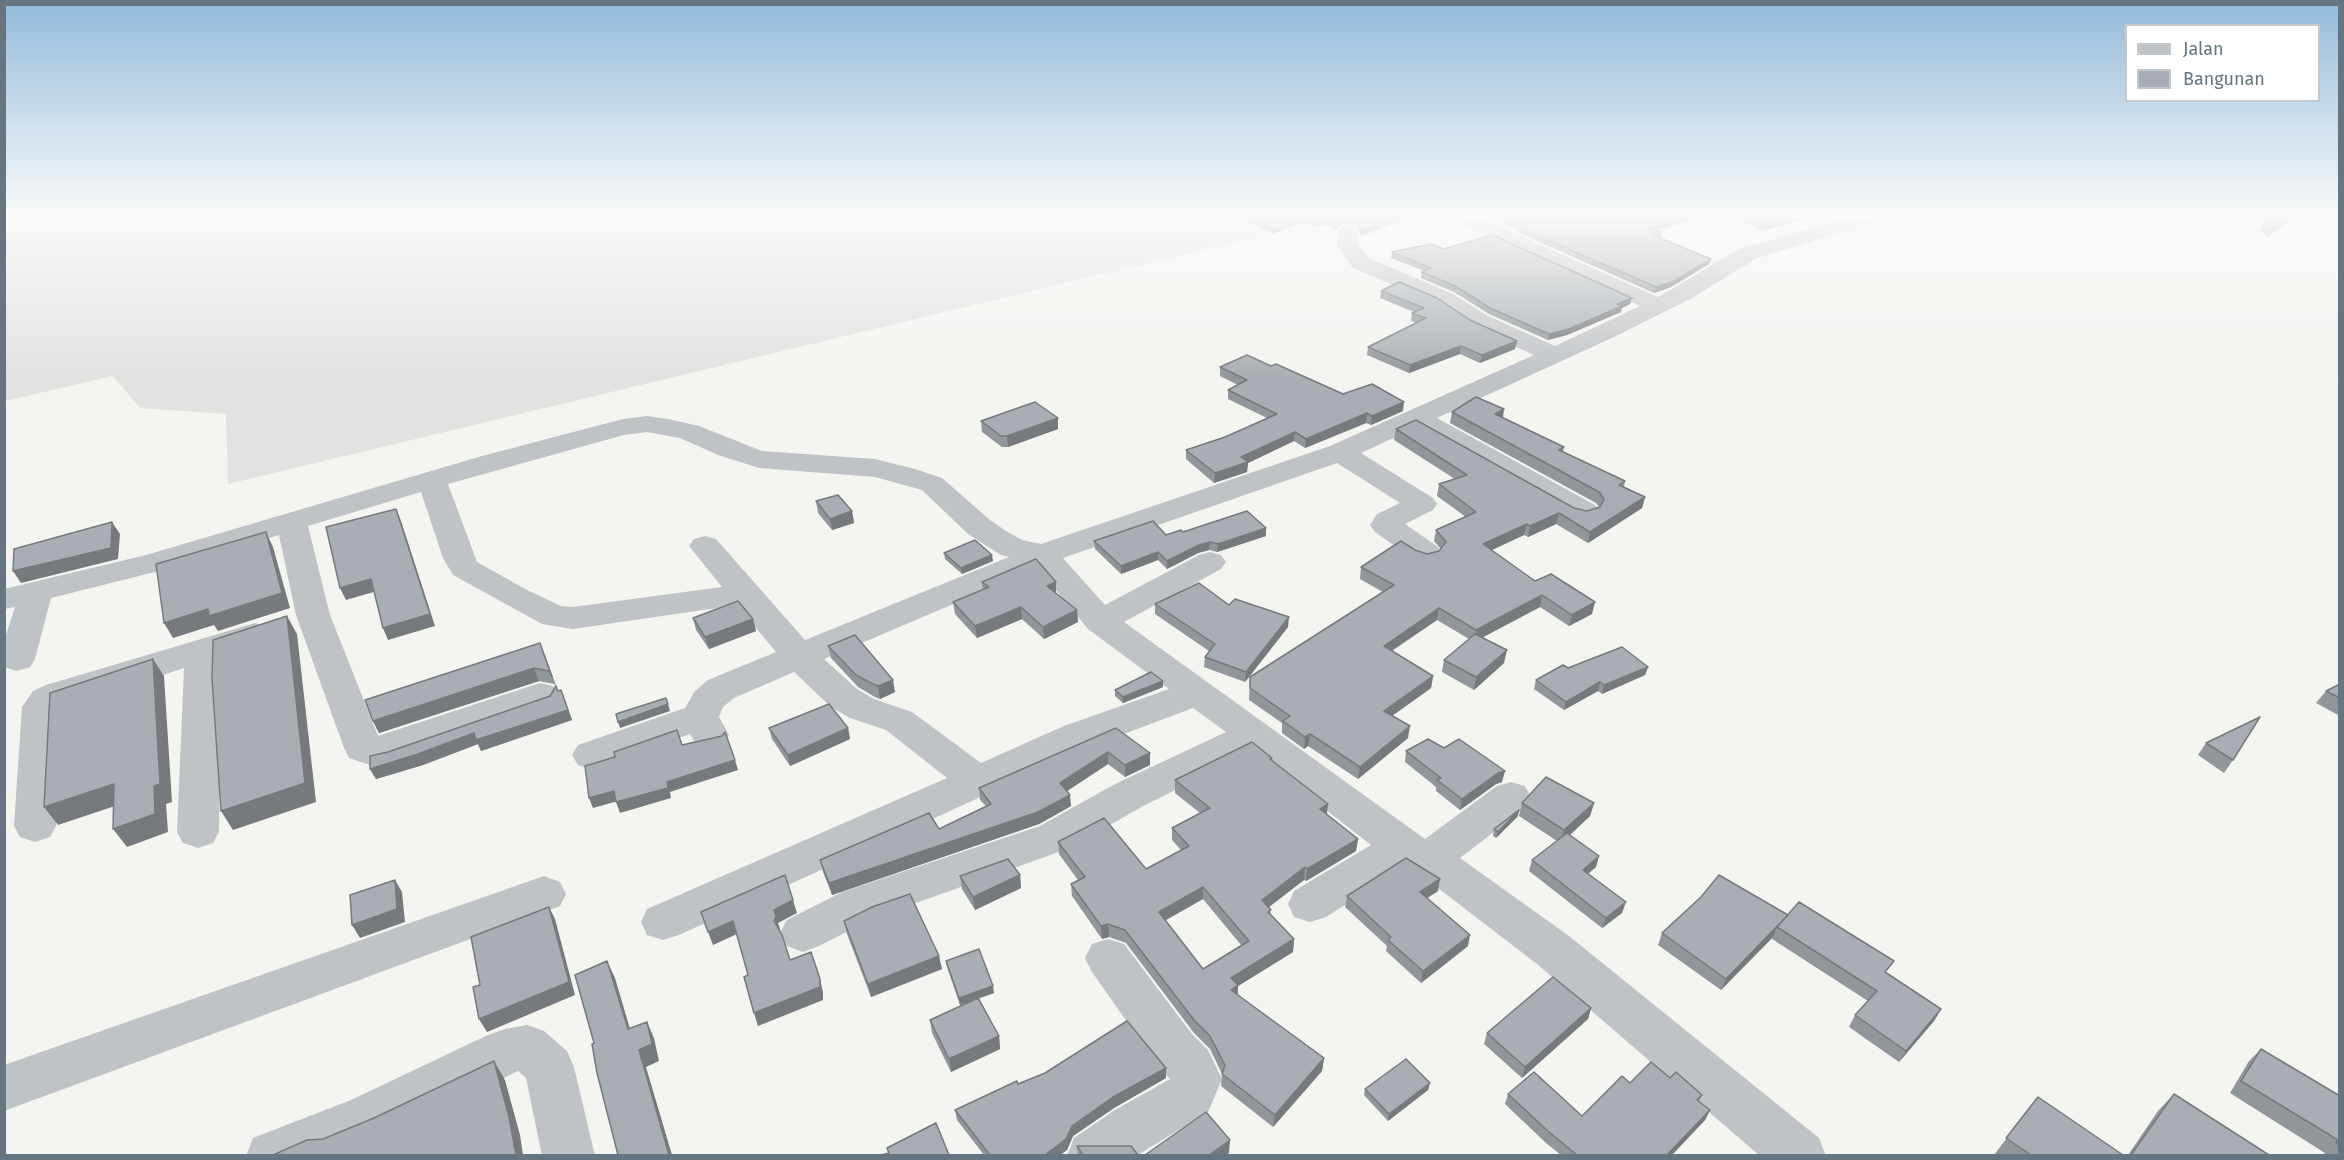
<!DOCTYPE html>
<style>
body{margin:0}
#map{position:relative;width:2344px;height:1160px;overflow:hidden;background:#f4f4f1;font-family:"Fira Sans",sans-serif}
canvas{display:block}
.frame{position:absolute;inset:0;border:6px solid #66757f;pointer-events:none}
.legend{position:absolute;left:2125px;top:24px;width:195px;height:78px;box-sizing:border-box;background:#fff;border:2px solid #c2c8cc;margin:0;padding:8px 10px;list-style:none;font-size:18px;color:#66757f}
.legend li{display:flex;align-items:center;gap:12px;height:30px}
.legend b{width:30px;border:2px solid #c2c8cc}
</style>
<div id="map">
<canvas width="2344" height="1160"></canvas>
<div class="frame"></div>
<ul class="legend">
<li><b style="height:8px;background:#c0c3c6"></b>Jalan</li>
<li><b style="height:16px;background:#a8aeb3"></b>Bangunan</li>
</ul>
</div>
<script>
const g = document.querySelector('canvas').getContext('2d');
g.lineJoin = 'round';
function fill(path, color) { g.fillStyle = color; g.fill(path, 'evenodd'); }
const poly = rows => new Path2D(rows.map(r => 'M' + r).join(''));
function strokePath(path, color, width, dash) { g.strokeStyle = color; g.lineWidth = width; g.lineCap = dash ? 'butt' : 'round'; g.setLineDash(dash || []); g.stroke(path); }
const built = poly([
 [4,217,1224,217,1262,236,228,484,226,414,140,408,113,376,5,401]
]);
const minor = poly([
 [1451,217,1478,217,1658,297,1741,248,1850,217,1882,217,1879,221,1757,258,1692,298,1614,337,1437,418,1595,505,1599,511,1595,517,1584,520,1573,517,1415,428,1361,453,1433,498,1437,504,1433,510,1405,524,1437,546,1442,553,1437,560,1426,563,1415,560,1375,532,1370,525,1377,514,1400,503,1337,463,1063,558,1105,605,1199,555,1210,552,1221,555,1226,562,1221,569,1124,622,1425,839,1497,786,1511,782,1525,786,1531,797,1525,808,1460,858,1569,936,1819,1138,1826,1156,1760,1156,1537,964,1430,882,1404,867,1326,917,1310,922,1294,917,1288,904,1294,891,1371,845,1252,752,1143,806,1070,848,874,918,819,946,803,952,787,946,780,933,787,920,842,892,1040,826,1115,784,1226,732,1193,708,1092,746,679,935,663,940,647,935,641,922,647,909,947,778,886,730,850,718,831,707,794,672,734,698,723,707,719,717,729,735,724,744,710,748,696,744,690,734,592,769,578,765,572,755,578,745,685,708,695,691,708,680,776,652,737,605,573,629,542,624,453,575,443,558,421,492,308,526,330,615,378,736,540,683,553,686,558,695,553,704,379,764,370,765,349,758,344,748,296,615,279,535,167,569,51,598,35,659,30,667,17,671,4,667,4,641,15,607,4,609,4,589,146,555,482,456,623,419,647,416,668,419,699,426,762,451,875,459,915,469,942,478,990,520,1006,531,1022,540,1041,544,1330,446,1534,355,1470,326,1437,304,1353,268,1337,246,1338,231,1341,227,1348,225,1355,227,1358,231,1359,246,1369,258,1453,294,1488,316,1555,346,1640,306,1454,221,1451,217],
 [647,432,680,438,718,455,759,468,875,477,922,490,968,534,1001,555,1009,557,805,640,716,539,705,536,694,539,689,546,722,587,573,607,561,606,529,591,477,562,448,484,624,435,647,432],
 [1038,568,1088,629,1169,689,1064,726,981,763,912,712,874,699,857,689,824,659,1038,568],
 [255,623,267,626,272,634,267,642,221,656,219,832,213,843,198,848,183,843,177,832,184,668,60,709,56,826,50,837,35,842,20,837,14,826,22,707,33,691,46,685,255,623],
 [544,876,560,882,566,894,560,906,4,1111,4,1065,544,876],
 [1108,939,1124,944,1192,1034,1208,1050,1222,1079,1208,1112,1136,1156,1067,1156,1074,1138,1115,1110,1170,1079,1158,1066,1092,972,1085,958,1092,944,1108,939],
 [527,1025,544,1031,567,1051,574,1067,595,1156,542,1156,526,1078,518,1071,386,1135,336,1156,246,1156,253,1138,351,1100,488,1035,505,1029,527,1025]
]);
const wall = poly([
 [1235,217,1411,217,1361,236,1357,226,1349,223,1340,225,1336,230,1324,225,1317,227,1303,222,1273,234],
 [1490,217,1703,217,1656,230,1662,232,1660,238,1711,259,1709,264,1671,287,1654,293,1517,232,1517,230],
 [1728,217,1811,217,1763,231],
 [2296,217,2267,237,2260,229,2264,222],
 [1444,249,1630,304,1622,308,1621,312,1567,335,1548,340,1489,314,1454,292,1421,278,1422,272,1424,271,1391,258,1392,252],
 [1381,291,1470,320,1517,341,1515,349,1480,363,1460,354,1409,373,1367,355,1368,347,1417,323,1411,321,1412,313,1414,312,1380,298],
 [1271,366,1343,394,1403,411,1371,425,1366,423,1305,448,1294,441,1248,463,1247,472,1214,483,1186,459,1186,450,1225,437,1267,418,1228,399,1228,390,1238,385,1220,376,1220,367],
 [1504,409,1503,418,1564,447,1563,452,1625,481,1624,487,1645,497,1642,508,1588,543,1556,524,1528,537,1524,535,1492,550,1535,581,1592,614,1569,626,1540,607,1481,638,1504,663,1474,690,1442,672,1444,660,1469,639,1437,620,1392,651,1433,676,1431,688,1392,716,1408,738,1358,779,1308,746,1304,749,1282,733,1282,723,1249,700,1250,677,1383,592,1360,579,1361,567,1415,550,1427,554,1439,551,1441,549,1434,541,1436,530,1466,517,1437,496,1439,484,1455,479,1394,440,1396,429,1574,508,1587,511,1599,507,1596,503,1450,423,1452,412],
 [1058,418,1058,429,1008,447,1002,447,982,432,981,421],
 [816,501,852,511,854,523,832,530,818,513],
 [1266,528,1266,536,1217,552,1209,550,1198,553,1167,569,1158,560,1121,574,1095,549,1094,541,1166,535,1183,532],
 [944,553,993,561,962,574,945,559],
 [982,582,1056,582,1056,593,1077,610,1078,622,1044,639,1022,619,977,638,955,614,953,602,983,590],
 [1155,604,1229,605,1288,627,1245,682,1204,667,1205,657,1209,651,1155,614],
 [693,618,753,619,756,631,709,649,696,630],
 [828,646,895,692,880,699,875,697,858,687,831,658],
 [545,655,558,691,565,700,572,720,481,751,478,744,423,765,376,779,370,769,388,752,550,696,556,687,554,684,539,681,379,733,373,721],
 [1648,667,1645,675,1602,694,1598,691,1564,710,1534,689,1536,680,1568,668],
 [2340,684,2340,716,2316,703,2326,691],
 [1163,687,1123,703,1115,696,1115,690],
 [769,728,848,728,850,739,790,766,772,739],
 [1116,728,1150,765,1125,777,1108,764,1067,791,1071,806,1039,824,832,895,823,872,820,860,939,829,986,806,980,800,979,788],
 [2206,743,2233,760,2224,773,2198,755],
 [1406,751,1502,782,1496,784,1460,810,1436,791,1436,787,1405,762],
 [1272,758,1272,761,1328,804,1327,814,1358,839,1356,851,1306,881,1304,880,1269,907,1271,915,1294,939,1293,952,1238,986,1238,995,1324,1058,1322,1071,1273,1127,1221,1086,1222,1074,1210,1049,1194,1033,1126,943,1109,937,1102,939,1072,896,1071,884,1078,880,1059,854,1058,842,1146,869,1181,850,1172,840,1172,828,1200,813,1175,793,1175,780],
 [1203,899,1241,945,1203,969,1165,920],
 [1522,803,1594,803,1590,816,1570,835,1596,867,1588,874,1622,913,1602,928,1529,871,1532,860,1557,841,1519,816],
 [1518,816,1496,838,1493,836,1494,829],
 [1020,875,1021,888,975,910,962,889,960,876],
 [1438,891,1427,898,1468,946,1421,983,1386,951,1387,946,1345,907,1347,896],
 [1788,915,1887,973,1941,1009,1934,1021,1899,1062,1849,1027,1855,1015,1868,1001,1772,939,1773,937,1721,990,1658,945,1662,933],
 [844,921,942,969,871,997,847,934],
 [946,961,994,993,979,998,999,1036,1000,1049,951,1072,932,1033,930,1020,974,1000,960,1005,947,967],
 [1591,1008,1588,1019,1522,1078,1484,1044,1487,1033],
 [2261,1049,2340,1096,2340,1155,2323,1155,2325,1153,2230,1093,2249,1061],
 [1166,1068,1166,1078,1114,1108,1073,1136,1067,1150,1060,1155,984,1155,957,1120,955,1110,1018,1084],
 [1670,1078,1702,1095,1699,1101,1710,1110,1705,1120,1672,1155,1561,1155,1546,1143,1505,1104,1508,1094,1582,1116,1630,1083],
 [1430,1083,1428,1090,1388,1121,1364,1095,1365,1089],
 [2174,1094,2269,1155,2128,1155,2158,1111],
 [2038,1097,2123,1155,1994,1155],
 [1077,1146,1138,1155,1078,1155]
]);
const shadedWall = poly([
 [1303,217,1303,222,1273,234,1273,229],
 [1398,217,1411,217,1361,236,1361,230],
 [1687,217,1703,217,1648,233,1649,228],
 [1797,217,1811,217,1763,231,1765,226],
 [2289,217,2296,217,2267,237,2271,230],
 [1349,218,1349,223,1340,225,1336,230,1337,225,1341,220],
 [1324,220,1324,225,1317,227,1317,222],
 [1662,232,1660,238,1653,235],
 [1711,259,1709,264,1671,287,1654,293,1656,287],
 [1632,298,1630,304,1622,308,1621,312,1567,335,1548,340,1549,334],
 [1517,341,1515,349,1480,363,1482,355],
 [1461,346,1460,354,1409,373,1410,365],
 [1404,402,1403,411,1371,425,1372,416],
 [1504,409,1502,419,1495,414],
 [1367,413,1366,423,1305,448,1306,439],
 [1058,418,1058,429,1008,447,1007,436],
 [1295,432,1294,441,1248,463,1247,472,1214,483,1215,473,1241,457],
 [1645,497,1642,508,1588,543,1590,532],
 [396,509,401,521,435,626,388,640,383,628],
 [852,511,854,523,832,530,830,519],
 [1559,513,1556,524,1528,537,1530,526],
 [112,522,120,534,118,559,21,583,13,571],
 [1527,524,1524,535,1481,555,1483,544],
 [1266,528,1266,536,1217,552,1218,544],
 [266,532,273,547,290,608,218,631,214,625,173,638,164,623],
 [1210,542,1209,550,1198,553,1167,569,1167,561,1199,545],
 [1158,552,1158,560,1121,574,1121,566],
 [992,555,993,561,962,574,961,568],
 [371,579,377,591,346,600,340,588],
 [1056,582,1056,594,1047,586],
 [1542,595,1540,607,1474,642,1476,630],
 [1595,602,1592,614,1569,626,1572,615],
 [1021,607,1022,619,977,638,975,626],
 [1439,608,1437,620,1382,657,1384,646],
 [1077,610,1078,622,1044,639,1043,627],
 [287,616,297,634,316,802,233,830,221,811],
 [1289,617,1288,627,1245,682,1246,672],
 [753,619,756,631,709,649,705,637],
 [1507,650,1504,663,1474,690,1476,677],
 [153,659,164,676,172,802,166,804,168,832,127,847,113,829,154,786],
 [1648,667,1645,675,1602,694,1604,685],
 [534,668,539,681,379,733,373,721],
 [1433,676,1431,688,1382,723,1384,711],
 [893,680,895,692,880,699,878,686],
 [1163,681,1163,687,1123,703,1123,697],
 [1600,682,1598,691,1564,710,1566,702],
 [561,690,572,720,481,751,478,744,423,765,376,779,370,769,474,733],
 [668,704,670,711,620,728,618,722],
 [1410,726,1408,738,1358,779,1360,767],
 [848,728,850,739,790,766,788,755],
 [1310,734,1308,746,1304,749,1305,737],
 [1108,752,1108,764,1061,795,1060,783],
 [1150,753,1150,765,1125,777,1125,765],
 [735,760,738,770,670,792,671,798,620,813,616,802,667,782],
 [1505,771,1502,782,1496,784,1460,810,1462,799,1498,773],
 [114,784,127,802,58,825,44,807],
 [614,791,618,801,593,808,589,798],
 [1070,795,1071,806,1039,824,832,895,829,883],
 [1594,803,1590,816,1561,843,1564,830],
 [1328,804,1326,817,1320,809],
 [1519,810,1518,816,1496,838,1498,832],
 [1358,839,1356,851,1306,881,1307,869],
 [1599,856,1596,867,1580,880,1583,870],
 [1305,867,1304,880,1261,913,1262,900],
 [1020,875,1021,888,975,910,973,897],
 [1440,879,1438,891,1418,904,1420,892],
 [395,880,402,892,405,922,360,938,352,925],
 [1203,887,1203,899,1159,924,1159,912],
 [793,900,797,913,778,923,780,929,778,934,774,921,774,910],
 [1626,902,1622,913,1602,928,1606,918],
 [549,907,555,919,575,995,487,1032,479,1019],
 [1788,915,1777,927,1773,937,1721,990,1726,979],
 [733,921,737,934,713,945,708,932],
 [1108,924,1109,937,1102,939,1101,926],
 [1470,935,1468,946,1421,983,1423,971],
 [1294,939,1293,952,1238,986,1237,998,1231,1002,1231,978],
 [939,956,942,969,871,997,868,984],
 [607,961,615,978,635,1046,628,1029],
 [820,979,823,992,823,1000,758,1026,754,1013],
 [993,986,994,993,960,1005,959,998],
 [1591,1008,1588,1019,1522,1078,1525,1067],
 [1941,1009,1934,1021,1899,1062,1906,1051],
 [647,1022,654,1038,659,1061,646,1067,672,1155,669,1155,639,1050],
 [999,1036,1000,1049,951,1072,949,1059],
 [1324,1058,1322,1071,1273,1127,1275,1115],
 [494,1061,505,1080,520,1135,523,1155,516,1155],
 [1166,1068,1166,1078,1114,1108,1073,1136,1067,1150,1060,1155,1045,1155,1072,1126,1113,1097],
 [1430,1083,1428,1090,1388,1121,1389,1114],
 [1710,1110,1705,1120,1672,1155,1667,1155],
 [1230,1140,1229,1153,1226,1155,1209,1155]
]);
const building = poly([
 [1246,217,1303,217,1273,229,1246,217],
 [1304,217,1398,217,1361,230,1357,221,1349,218,1341,220,1337,225,1324,220,1317,222,1304,217],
 [1502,217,1687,217,1649,228,1662,232,1653,235,1711,259,1672,282,1656,287,1518,227,1521,226,1502,217],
 [1742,217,1797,217,1765,226,1742,217],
 [2269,217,2289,217,2271,230,2264,222,2269,217],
 [1492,235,1632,298,1617,304,1622,306,1569,329,1549,334,1490,308,1455,286,1422,272,1431,268,1392,252,1431,244,1444,249,1492,235],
 [1399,282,1437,298,1470,320,1517,341,1482,355,1461,346,1410,365,1368,347,1426,318,1412,313,1424,308,1381,291,1399,282],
 [1247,355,1271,366,1276,364,1343,394,1372,384,1404,402,1372,416,1367,413,1306,439,1295,432,1241,457,1248,462,1215,473,1186,450,1225,437,1277,414,1228,390,1247,380,1220,367,1247,355],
 [1476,397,1504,409,1495,414,1564,447,1559,450,1625,481,1619,485,1645,497,1590,532,1559,513,1530,526,1527,524,1483,544,1535,581,1551,574,1595,602,1572,615,1542,595,1476,630,1439,608,1384,646,1433,676,1384,711,1410,726,1360,767,1310,734,1305,737,1283,721,1290,716,1250,688,1250,677,1394,585,1361,567,1401,541,1415,550,1427,554,1439,551,1446,542,1436,530,1476,512,1439,484,1467,475,1396,429,1416,420,1574,508,1587,511,1600,507,1604,499,1599,492,1452,412,1476,397],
 [1035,402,1058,418,1007,436,1001,436,981,421,1035,402],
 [838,495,852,511,830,519,816,501,838,495],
 [396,509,430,614,383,628,371,579,340,588,326,527,396,509],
 [1247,511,1266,528,1218,544,1210,542,1199,545,1167,561,1158,552,1121,566,1094,541,1153,521,1166,535,1181,530,1183,532,1247,511],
 [112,522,111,548,13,571,14,549,112,522],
 [266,532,282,593,209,616,208,609,164,623,156,564,266,532],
 [975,540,992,555,961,568,944,553,975,540],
 [1036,559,1056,582,1047,586,1077,610,1043,627,1021,607,975,626,953,602,989,587,982,582,1036,559],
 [1199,583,1229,605,1235,599,1289,617,1246,672,1205,657,1215,644,1155,604,1199,583],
 [738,601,753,619,705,637,693,618,738,601],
 [287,616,305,783,221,811,212,679,213,640,287,616],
 [1475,634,1507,650,1476,677,1444,660,1475,634],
 [855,635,893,680,878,686,873,684,856,675,828,646,855,635],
 [540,643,552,677,549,671,534,668,373,721,365,700,540,643],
 [1622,647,1648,667,1604,685,1600,682,1566,702,1536,680,1563,665,1568,668,1622,647],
 [153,659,160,784,154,786,155,814,113,829,114,784,44,807,50,693,153,659],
 [1151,672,1163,681,1123,697,1115,690,1151,672],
 [2340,684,2340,698,2326,691,2340,684],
 [556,686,558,691,561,690,568,710,476,740,474,733,418,754,370,769,370,756,388,752,550,696,556,686],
 [666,698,668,704,618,722,616,714,666,698],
 [829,704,848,728,788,755,769,728,829,704],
 [2260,717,2233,760,2206,743,2260,717],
 [1116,728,1150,753,1125,765,1108,752,1060,783,1070,795,1038,812,829,883,820,860,929,813,939,829,991,804,979,788,1116,728],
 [677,730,682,745,722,736,725,732,735,760,667,782,668,788,616,802,614,791,589,798,585,766,615,757,614,752,677,730],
 [1428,739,1444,748,1459,739,1505,771,1498,773,1462,799,1437,780,1441,778,1406,751,1428,739],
 [1252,742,1272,758,1270,759,1328,804,1320,809,1358,839,1307,869,1305,867,1262,900,1271,910,1268,912,1294,939,1231,978,1238,985,1231,990,1324,1058,1275,1115,1222,1074,1225,1065,1210,1036,1194,1020,1125,930,1108,924,1101,926,1071,884,1085,877,1058,842,1104,818,1146,869,1189,846,1172,828,1210,808,1175,780,1252,742],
 [1203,887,1249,941,1203,969,1159,912,1203,887],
 [1546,777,1594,803,1564,830,1522,803,1546,777],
 [1519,810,1498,832,1494,829,1519,810],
 [1567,833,1599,856,1583,870,1626,902,1606,918,1532,860,1567,833],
 [1406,858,1440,879,1420,892,1470,935,1423,971,1388,940,1391,937,1347,896,1406,858],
 [1008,859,1020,875,973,897,960,876,1008,859],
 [785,875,793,900,774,910,776,916,774,921,782,935,790,960,811,952,820,979,820,987,754,1013,744,977,748,975,733,921,708,932,701,912,785,875],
 [1719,875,1788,915,1726,979,1662,933,1701,897,1719,875],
 [395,880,397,909,352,925,350,895,395,880],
 [910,894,939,956,868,984,844,921,872,907,910,894],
 [1799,902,1894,961,1885,972,1941,1009,1906,1051,1855,1015,1877,991,1777,927,1799,902],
 [549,907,569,982,479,1019,473,987,480,985,471,937,549,907],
 [979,949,993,986,959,998,946,961,979,949],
 [607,961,628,1029,647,1022,652,1044,639,1050,669,1155,618,1155,597,1073,592,1044,594,1043,575,975,607,961],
 [1553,977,1591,1008,1525,1067,1487,1033,1553,977],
 [978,998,999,1036,949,1059,930,1020,978,998],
 [1127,1021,1166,1068,1113,1097,1072,1126,1066,1139,1045,1155,990,1155,955,1110,1017,1081,1018,1084,1045,1073,1127,1021],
 [2261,1049,2340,1096,2340,1146,2336,1143,2338,1140,2241,1081,2261,1049],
 [1406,1059,1430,1083,1389,1114,1365,1089,1406,1059],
 [494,1061,509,1117,516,1155,273,1155,307,1140,323,1139,374,1118,494,1061],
 [1651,1062,1670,1078,1676,1072,1702,1095,1697,1100,1710,1110,1667,1155,1577,1155,1549,1132,1508,1094,1534,1072,1582,1116,1622,1076,1630,1083,1651,1062],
 [2174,1094,2269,1155,2131,1155,2174,1094],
 [2038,1097,2123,1155,2031,1155,2006,1138,2038,1097],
 [1206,1112,1230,1140,1209,1155,1145,1155,1206,1112],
 [936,1123,949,1155,881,1155,889,1153,887,1148,936,1123],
 [1077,1146,1131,1146,1138,1155,1083,1155,1077,1146]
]);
fill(built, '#e2e3e1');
fill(minor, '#c0c3c6');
fill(wall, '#90969a');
fill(shadedWall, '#767a7d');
fill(building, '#a8aeb3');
strokePath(building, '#767a7d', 1.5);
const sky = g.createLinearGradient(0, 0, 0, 379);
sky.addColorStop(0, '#94bada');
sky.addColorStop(0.57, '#fafaf9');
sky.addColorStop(1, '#fafaf900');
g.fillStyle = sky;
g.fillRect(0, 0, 2344, 379);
</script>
